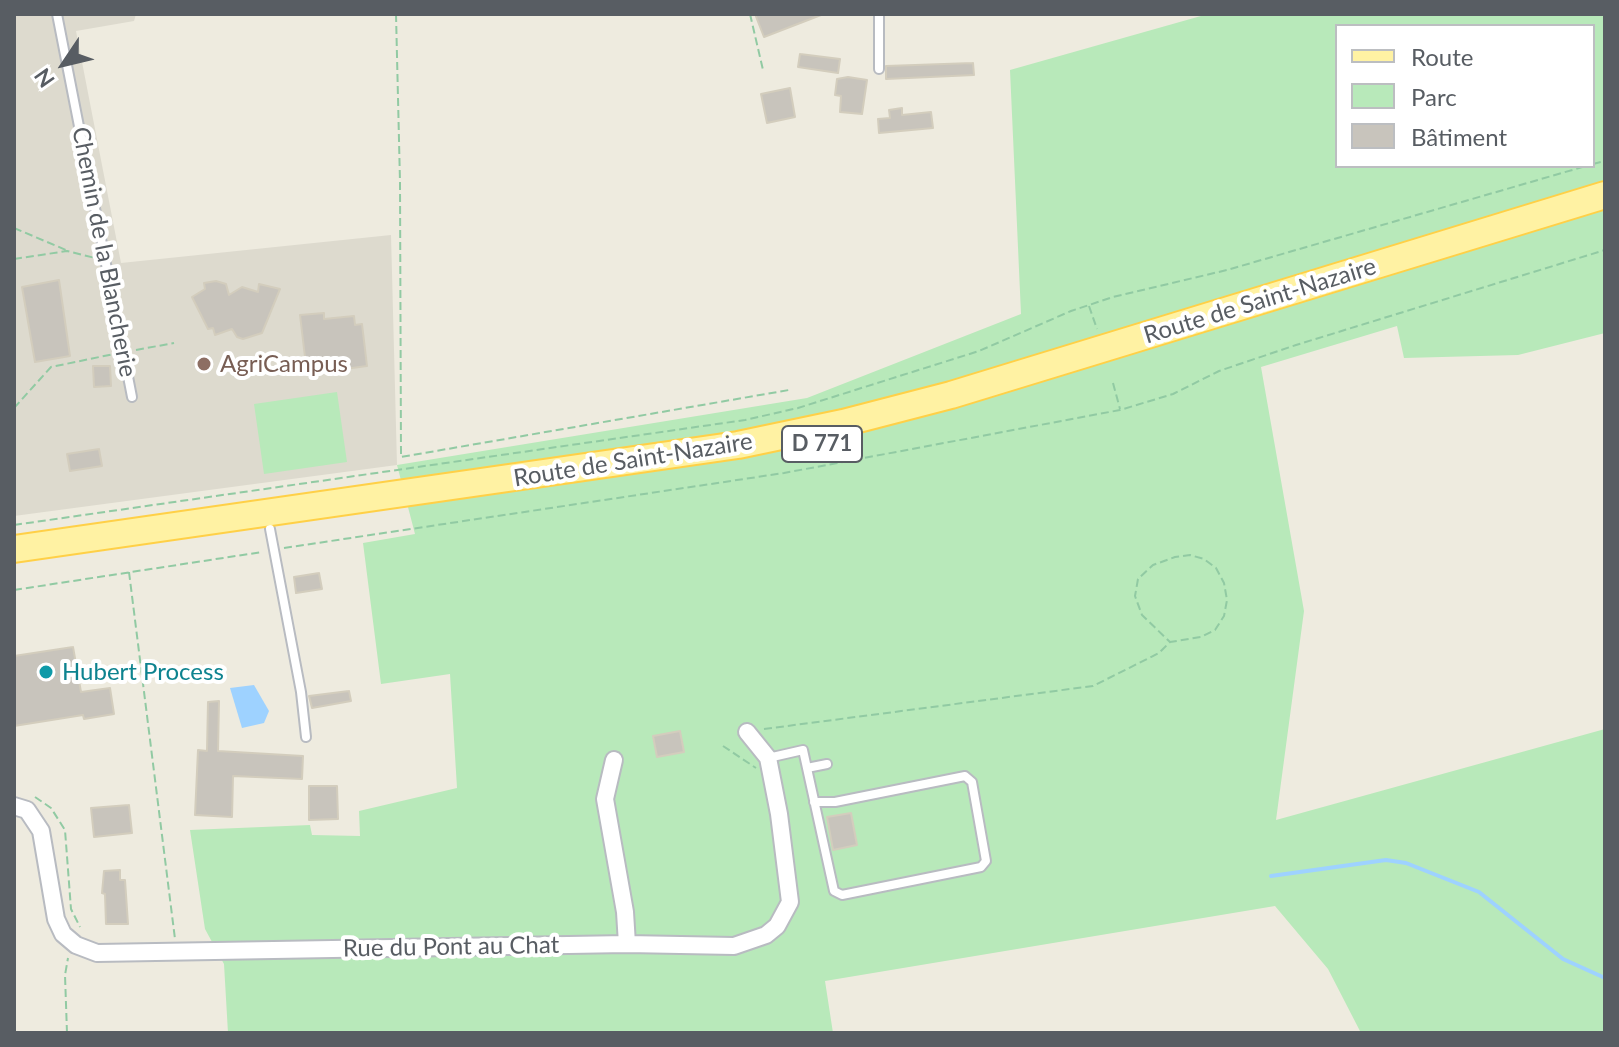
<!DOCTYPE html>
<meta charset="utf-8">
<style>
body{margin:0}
#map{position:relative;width:1619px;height:1047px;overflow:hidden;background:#eeebdf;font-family:Lato,sans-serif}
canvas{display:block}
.frame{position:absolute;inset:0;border:16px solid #585d63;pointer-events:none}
.legend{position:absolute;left:1335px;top:24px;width:260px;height:144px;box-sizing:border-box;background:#fff;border:2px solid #bcbec1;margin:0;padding:10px 14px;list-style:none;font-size:24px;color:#585d63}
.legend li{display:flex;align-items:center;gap:16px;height:40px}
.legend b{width:40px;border:2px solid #bcbec1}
.north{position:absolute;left:24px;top:24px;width:80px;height:80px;-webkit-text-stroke:6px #fff;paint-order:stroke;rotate:235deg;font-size:22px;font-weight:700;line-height:32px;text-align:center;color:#585d63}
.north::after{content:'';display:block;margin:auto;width:28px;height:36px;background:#585d63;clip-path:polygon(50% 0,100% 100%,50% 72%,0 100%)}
</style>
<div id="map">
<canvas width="1619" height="1047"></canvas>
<div class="frame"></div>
<ul class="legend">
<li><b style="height:10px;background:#fff2a3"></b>Route</li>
<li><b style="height:22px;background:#b8e9ba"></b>Parc</li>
<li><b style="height:22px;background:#c8c4bc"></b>Bâtiment</li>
</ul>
<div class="north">N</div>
</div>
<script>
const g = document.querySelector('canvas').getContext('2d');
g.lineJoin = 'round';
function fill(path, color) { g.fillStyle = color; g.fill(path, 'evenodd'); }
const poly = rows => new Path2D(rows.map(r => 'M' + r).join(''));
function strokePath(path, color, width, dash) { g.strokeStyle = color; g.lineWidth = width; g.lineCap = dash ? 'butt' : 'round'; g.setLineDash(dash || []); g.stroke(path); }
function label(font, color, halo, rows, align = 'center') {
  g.font = font + ' Lato,sans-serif'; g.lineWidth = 8; g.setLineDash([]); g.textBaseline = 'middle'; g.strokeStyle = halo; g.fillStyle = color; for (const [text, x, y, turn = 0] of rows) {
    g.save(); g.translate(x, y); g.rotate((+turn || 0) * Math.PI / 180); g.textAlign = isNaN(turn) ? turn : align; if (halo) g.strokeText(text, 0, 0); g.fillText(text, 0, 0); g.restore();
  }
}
const education = poly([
 [14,14,136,14,134,21,76,31,121,263,391,235,397,465,14,516]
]);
const green = poly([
 [1208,14,1605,14,1605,333,1518,355,1404,358,1397,326,1261,367,1304,611,1276,820,1605,729,1605,1033,1361,1033,1328,969,1275,906,825,981,833,1033,228,1033,224,964,205,929,190,830,310,825,312,835,360,836,359,811,457,788,450,674,381,684,363,543,415,534,397,465,807,398,1021,314,1010,70],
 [1337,26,1593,26,1593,166,1337,166],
 [337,392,347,462,264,474,254,404]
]);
const water = poly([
 [254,685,269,711,264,723,242,728,230,688]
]);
const stream = poly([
 [1271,876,1386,860,1406,863,1479,892,1563,959,1605,978]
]);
const building = poly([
 [755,14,821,14,821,15,764,37,755,14],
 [800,54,840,59,838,73,798,67,800,54],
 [973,63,974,75,886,79,886,66,973,63],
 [848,77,867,80,862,114,840,112,841,96,835,95,837,79,848,77],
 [790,88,795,117,767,123,761,94,790,88],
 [902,108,902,115,931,112,933,128,879,133,878,119,890,118,889,110,902,108],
 [59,280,70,356,35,362,22,287,59,280],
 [216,281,226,284,229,295,242,287,258,292,259,284,280,289,262,333,243,339,237,337,232,329,215,335,213,328,208,329,192,297,205,289,204,283,216,281],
 [324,313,324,319,354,316,355,325,362,324,367,366,307,374,300,315,324,313],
 [93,366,110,366,111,386,94,387,93,366],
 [99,449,102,466,70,471,67,454,99,449],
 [319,573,322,589,296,593,294,577,319,573],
 [73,647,81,692,110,688,114,714,84,719,83,715,14,726,14,656,73,647],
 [349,691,351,701,312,708,309,696,349,691],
 [219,701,218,751,303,756,302,779,233,776,232,817,195,815,198,750,207,751,208,702,219,701],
 [680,731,684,752,657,757,653,736,680,731],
 [309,786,337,786,338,819,309,820,309,786],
 [129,805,132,833,94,837,91,808,129,805],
 [851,813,857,845,833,850,827,817,851,813],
 [120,870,120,880,125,880,128,924,106,924,105,894,102,893,104,871,120,870]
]);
const path = poly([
 [396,14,400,182,401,457,789,390],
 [750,14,763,70],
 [1593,164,1605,161],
 [14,228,66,250],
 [14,259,67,251,95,258],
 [1089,306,1097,329],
 [136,350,174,343],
 [1113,383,1120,409],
 [14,408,51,367,114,354],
 [14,525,745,420,798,408,979,351,1071,311,1113,297,1227,270,1586,166],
 [284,548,784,473,1120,410,1173,394,1219,371,1296,345,1605,250],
 [129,572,175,939],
 [14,590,262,552],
 [764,729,1093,686,1159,653,1170,642,1201,637,1215,630,1224,616,1227,600,1224,583,1216,568,1204,559,1190,555,1175,557,1153,565,1138,579,1135,596,1142,615,1170,642],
 [723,746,756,768],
 [35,797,51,808,65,830,71,909,80,927],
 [67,1033,65,975,68,958]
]);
const service = poly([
 [57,14,132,397],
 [879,14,879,69],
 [270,529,301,692,306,737],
 [768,758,803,750,834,891,842,895,981,867,986,861,972,782,965,776,835,802,814,802],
 [807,768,827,764]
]);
const minor = poly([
 [614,760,605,799,625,912,627,944],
 [14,806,27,810,41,831,56,919,63,934,76,945,97,953,627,944,734,946,766,935,777,926,790,902,779,814,768,758,747,732]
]);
const primary = poly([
 [14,549,738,445,843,423,951,395,1605,195]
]);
const markers = [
 [204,364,8,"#8d6e63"],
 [46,672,8,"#0f9aa8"]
];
const shields = [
 [822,444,80]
];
const shieldNames = [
 ["D 771",822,444]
];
const streetNames = [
 ["Chemin de la Blancherie",104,252,79],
 ["Route de Saint-Nazaire",1260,301,-17],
 ["Route de Saint-Nazaire",633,460,-9],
 ["Rue du Pont au Chat",451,947,-1]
];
const educationNames = [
 ["AgriCampus",220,364]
];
const cultureNames = [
 ["Hubert Process",62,672]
];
fill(education, '#dddace');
fill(green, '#b8e9ba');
fill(water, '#9ed2ff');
strokePath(stream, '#9ed2ff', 4);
fill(building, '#c8c4bc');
strokePath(building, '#d3cdbd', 2);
strokePath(service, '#b8bbc1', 12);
strokePath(minor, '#b8bbc1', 20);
strokePath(primary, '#ffd047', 30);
strokePath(path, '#91caa3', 2, [8, 4]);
strokePath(service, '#fff', 8);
strokePath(minor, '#fff', 16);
strokePath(primary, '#fff2a3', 26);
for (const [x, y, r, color] of markers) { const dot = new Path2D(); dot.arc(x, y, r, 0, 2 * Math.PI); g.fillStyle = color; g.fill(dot); strokePath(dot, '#fff', 3); }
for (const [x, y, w] of shields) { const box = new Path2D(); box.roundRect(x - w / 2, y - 18, w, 36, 6); g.fillStyle = '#fff'; g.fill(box); strokePath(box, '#585d63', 2); }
label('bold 22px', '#585d63', null, shieldNames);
label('24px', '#585d63', '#fff', streetNames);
label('24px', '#785e54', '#fff', educationNames, 'left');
label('24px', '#0d838f', '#fff', cultureNames, 'left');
</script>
